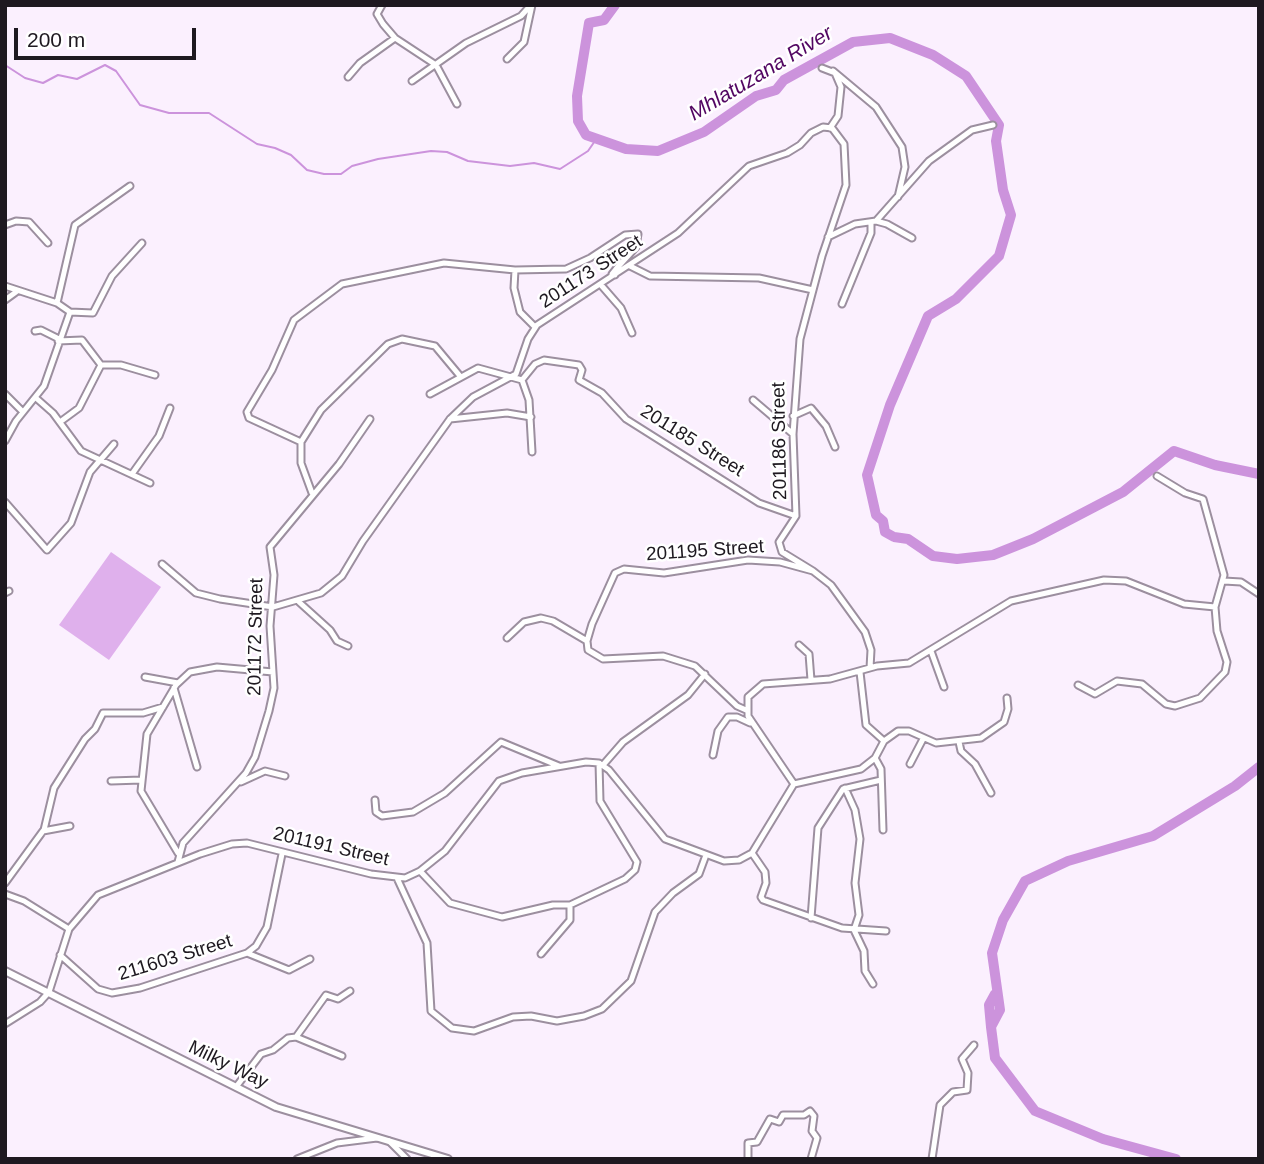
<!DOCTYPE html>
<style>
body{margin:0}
#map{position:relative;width:1264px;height:1164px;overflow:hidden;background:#fbf0fe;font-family:Helvetica,sans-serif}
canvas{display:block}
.frame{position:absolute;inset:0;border:7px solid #1e1920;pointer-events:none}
.scale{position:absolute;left:14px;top:28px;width:182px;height:32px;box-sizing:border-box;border:4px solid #1e1920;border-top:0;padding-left:9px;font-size:21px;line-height:24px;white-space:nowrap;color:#1e1920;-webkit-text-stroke:5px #fff;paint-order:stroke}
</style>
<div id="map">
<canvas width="1264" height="1164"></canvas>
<div class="frame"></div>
<div class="scale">200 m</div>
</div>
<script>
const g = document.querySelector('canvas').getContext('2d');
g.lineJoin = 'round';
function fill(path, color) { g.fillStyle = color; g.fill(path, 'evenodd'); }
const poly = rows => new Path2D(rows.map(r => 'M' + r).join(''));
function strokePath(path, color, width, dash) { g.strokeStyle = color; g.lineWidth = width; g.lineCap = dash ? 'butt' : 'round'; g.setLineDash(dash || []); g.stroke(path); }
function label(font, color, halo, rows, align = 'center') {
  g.font = font + ' Helvetica,sans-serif'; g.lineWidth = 5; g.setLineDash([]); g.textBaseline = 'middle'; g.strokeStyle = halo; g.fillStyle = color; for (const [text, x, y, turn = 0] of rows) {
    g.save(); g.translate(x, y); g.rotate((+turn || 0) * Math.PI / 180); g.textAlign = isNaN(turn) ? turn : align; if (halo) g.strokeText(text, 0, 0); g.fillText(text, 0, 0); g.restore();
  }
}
const green = poly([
 [111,552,161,587,109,660,59,625]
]);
const stream = poly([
 [5,65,25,78,43,83,58,75,77,79,105,65,116,71,140,105,169,113,209,113,257,144,275,148,291,155,307,170,324,174,341,174,352,166,378,159,431,151,447,152,468,161,510,166,534,163,560,169,588,151,597,138]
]);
const river = poly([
 [615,5,604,20,589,23,577,96,578,121,586,135,626,149,658,151,704,132,756,96,776,90,784,80,853,42,890,38,933,55,966,76,999,125,996,141,1003,190,1011,215,999,256,956,299,928,316,890,405,867,475,876,515,883,521,885,532,894,537,908,539,933,556,957,559,993,555,1033,539,1123,492,1174,451,1215,465,1259,474],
 [991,1027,989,1005,995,994],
 [1176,1159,1103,1139,1035,1111,995,1058,991,1027,1000,1010,992,953,1003,920,1025,881,1068,861,1153,836,1235,786,1259,767]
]);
const minor = poly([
 [382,5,377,14,383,24,395,38,436,65,457,104],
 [507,59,524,42,532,5],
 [822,68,835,73,841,87,838,116,830,128],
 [833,71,876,107,902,147,905,167,898,197],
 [348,77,360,63,395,38],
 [412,81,466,43,521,16,531,5],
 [876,221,929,161,972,130,993,125],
 [5,225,16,221,29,222,48,243],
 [828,237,855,224,876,221,887,224,912,238],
 [630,266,650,276,759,278,813,290],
 [515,270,514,288,520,312,535,327],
 [601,285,621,308,632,333],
 [5,286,57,303],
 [5,300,16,292],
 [842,304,871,233,871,222],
 [70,312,93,313,112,276,142,243],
 [35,331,41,330,59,339],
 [58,341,82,340,101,365,79,408,60,422],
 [101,365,121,365,155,375],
 [522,380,535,364,544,360,579,365,582,370,579,380,602,393,626,419,759,503,796,516],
 [5,394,23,412],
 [430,394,478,368,522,380,529,400,532,452],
 [36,398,53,413,81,451,150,483],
 [753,400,793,434],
 [793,416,811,408,826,426,835,447],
 [450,419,507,413,531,417],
 [5,441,16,421,44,386,70,312,57,303,75,225,130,186],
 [301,442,249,418,247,412,272,370,294,320,342,284,444,263,515,270,566,269,590,258,625,235,638,234,636,247,616,269,612,274,615,275],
 [132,474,159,436,170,408],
 [312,493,301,463,301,442,321,410,388,344,402,339,435,346,460,376],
 [5,502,47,550,71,523,90,472,114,444],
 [162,564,196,593,220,599,273,607,321,593,342,576,363,541,450,419,473,397,516,374,528,339,537,325,678,233,749,166,787,153,800,145,811,133,823,127,832,128,844,144,846,185,822,256,800,339,793,434,796,516,779,542,782,552,813,571],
 [1224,581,1241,582,1259,594],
 [5,593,9,591],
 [299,602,330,630,337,641,348,646],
 [507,638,524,622,541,618,553,621,587,641],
 [799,645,809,654,811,680],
 [931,651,944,687],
 [860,672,866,725,884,741],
 [145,677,178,683],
 [1078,685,1095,694,1117,681,1142,684,1166,704,1175,706,1200,698,1225,672,1227,662,1217,631,1215,607,1224,575,1203,499,1185,493,1157,476],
 [174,688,197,767],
 [746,710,737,706,695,666,663,656,603,659,588,650,587,641,592,624,615,573,624,569,664,573,748,560,780,562,813,571,831,585,865,632,871,650,870,668],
 [959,742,961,751,975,764,991,793],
 [713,755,718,731,728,717,737,717,750,723],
 [875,758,881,769,883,830],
 [910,764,923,739],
 [603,765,623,742,688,695,705,674],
 [111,781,141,780],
 [241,782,265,771,285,776],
 [794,784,748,716,748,697,763,684,830,679,877,666,909,663,1011,601,1104,580,1126,581,1184,604,1215,607],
 [845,788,855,810,860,839,855,883,859,915,854,930,864,951,865,971,873,984],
 [375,800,376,812,382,816,413,812,445,793,501,742,559,766],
 [44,830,54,788,85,739,95,729,103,713,143,713,163,707],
 [178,853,141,791,147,734,176,685,190,672,217,667,273,672],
 [752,853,765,872,766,883,761,897,763,900,842,928,886,931],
 [178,862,183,843,246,773,255,757,269,711,274,688,270,626,274,575,270,547,339,464,370,419],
 [420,871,450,903,502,917,553,905,570,905,625,879,635,870,637,862,600,801,599,763],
 [397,878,427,943,431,1011,452,1028,474,1031,513,1017,531,1016,557,1021,584,1016,602,1009,631,981,655,912,673,893,699,874,706,855],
 [5,883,43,831,70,826],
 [5,894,24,901,69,929],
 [811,918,818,828,843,789,881,780],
 [247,953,289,970,310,959],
 [541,954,570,920,570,905],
 [60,955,98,989,112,993,140,988,247,953,256,946,267,927,282,854],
 [5,1024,40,1002,49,992,69,929,98,895,200,854,232,844,247,843,371,874,405,878,420,871,445,851,499,781,522,773,586,762,599,763,609,770,665,839,724,861,739,860,752,853,794,784,861,769,875,758,884,741,898,731,909,731,936,743,981,738,1004,722,1008,709,1007,698],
 [296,1037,326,995,338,999,350,991],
 [236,1087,261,1054,273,1050,288,1038,296,1037,342,1056],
 [389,1141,407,1159],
 [297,1159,337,1143,377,1138],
 [748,1159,748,1143,757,1142,770,1119,779,1122,783,1115,804,1115,810,1111,814,1116,812,1131,817,1138,811,1159],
 [932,1159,940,1105,953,1092,967,1090,968,1073,962,1059,974,1045]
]);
const tertiary = poly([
 [5,971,276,1107,448,1159]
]);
const streetNames = [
 ["201173 Street",591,272,-33],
 ["201185 Street",692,441,32],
 ["201186 Street",780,441,-91],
 ["201195 Street",705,551,-4],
 ["201172 Street",256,637,-89],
 ["201191 Street",331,847,13],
 ["211603 Street",175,958,-17],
 ["Milky Way",228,1065,26]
];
const waterNames = [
 ["Mhlatuzana River",761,74,-31]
];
fill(green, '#dfb0ec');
strokePath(stream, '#cc93dc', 2);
strokePath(river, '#cc93dc', 10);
strokePath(minor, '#9c8f9f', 9);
strokePath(tertiary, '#9c8f9f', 10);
strokePath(minor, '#fff', 5);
strokePath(tertiary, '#fff', 6);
label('19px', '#1e1920', '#fff', streetNames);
label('italic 21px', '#520662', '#fff', waterNames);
</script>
